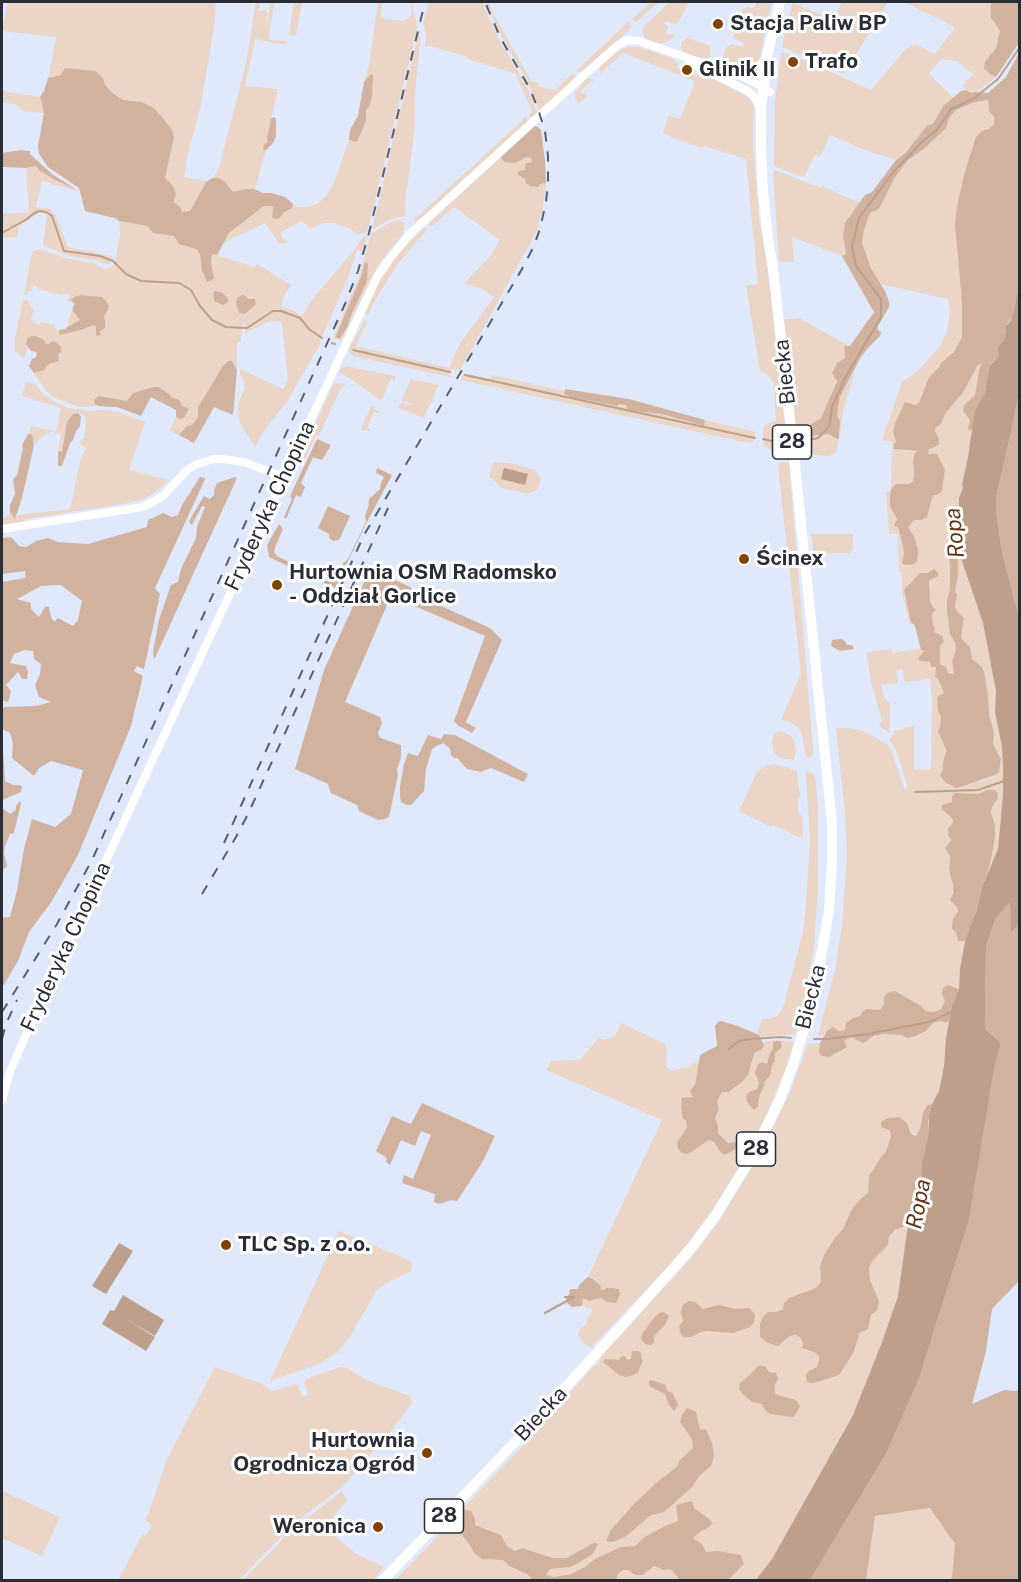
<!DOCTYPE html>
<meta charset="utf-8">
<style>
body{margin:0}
#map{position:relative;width:1021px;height:1582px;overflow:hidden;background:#dfe9fb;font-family:"Public Sans",sans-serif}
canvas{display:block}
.frame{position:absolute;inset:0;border:3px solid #292e36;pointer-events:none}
</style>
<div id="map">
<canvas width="1021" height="1582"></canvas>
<div class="frame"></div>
</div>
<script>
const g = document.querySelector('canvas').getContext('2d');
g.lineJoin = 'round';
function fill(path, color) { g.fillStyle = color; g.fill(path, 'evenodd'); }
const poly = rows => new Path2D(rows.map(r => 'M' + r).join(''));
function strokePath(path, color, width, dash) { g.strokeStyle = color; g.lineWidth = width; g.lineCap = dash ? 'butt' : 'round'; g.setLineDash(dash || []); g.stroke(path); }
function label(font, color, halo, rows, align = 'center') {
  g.font = font + ' "Public Sans",sans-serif'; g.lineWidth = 6; g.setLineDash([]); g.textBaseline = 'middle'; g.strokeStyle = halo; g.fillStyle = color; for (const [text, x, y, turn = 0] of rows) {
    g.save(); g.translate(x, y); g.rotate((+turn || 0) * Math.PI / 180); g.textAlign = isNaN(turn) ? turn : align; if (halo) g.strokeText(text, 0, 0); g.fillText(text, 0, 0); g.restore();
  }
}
const green = poly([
 [8,2,216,2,214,28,200,109,187,157,184,177,206,181,189,212,182,212,181,208,174,202,173,186,165,178,174,138,172,130,163,118,154,108,142,102,123,100,105,85,103,78,61,75,48,78,56,39,55,37,2,31],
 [256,2,260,2,257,25,260,11,265,10,268,13,266,18,267,25,270,3,271,2,274,2,269,38,270,40,287,41,286,45,255,39,245,86,278,89,269,128,268,142,263,150,266,150,255,189,246,189,233,192,218,178,213,178,219,168,246,63],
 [294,2,302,2,296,36,289,35],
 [378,2,382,2,381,18,404,21,412,15,410,2,411,2,417,23,416,25,418,25,367,233,358,234,348,228,334,223,324,223,311,229,302,221,281,232,281,236,287,242,284,244,279,243,265,223,229,240,223,245,229,233,264,206,273,206,272,214,279,219,282,213,292,208,293,204,297,207,307,207,317,204,326,196,334,183,349,140,357,142,366,121,366,110,369,107,372,98,373,76,371,74,364,82,369,65],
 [429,2,483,2,486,12,500,41,528,89,538,114,532,118,528,116,532,112,516,74,467,59,467,57,430,46,425,47,426,34,423,23],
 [486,2,489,2,492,11,531,81,539,83,537,86,558,91,556,89,573,73,576,76,573,80,540,111,528,83,498,30],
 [651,2,659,2,636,22,633,21,632,19],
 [670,2,689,2,678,23,675,24,665,21,664,24,668,26,666,34,671,35,673,33,674,35,672,39,661,44,645,40,642,31,644,26],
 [757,2,772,2,766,24,760,59,756,66,750,70,737,72,729,69,726,65,723,58,724,52,726,48,732,44,743,47,744,43,735,39,733,32,742,10,746,7,754,8],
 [842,2,888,2,844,74,782,47,792,3,834,20],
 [904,2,991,2,991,18,1000,31,996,48,992,54,989,72,992,75,996,77,977,92,974,92,972,93,962,86,973,74,957,61,941,59,929,74,953,97,944,105,933,124,896,160,870,152,830,135,820,157,815,155,804,177,794,174,774,166,775,102,781,53,785,53,808,62,871,90,905,50,911,45,917,45,935,54,955,28,951,25],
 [628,22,632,26,626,33,581,72,576,71],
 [419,31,420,41,415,94,415,127,405,203,406,216,391,219,372,230],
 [687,38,709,45,711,52,709,57,703,60,682,52,681,49,681,43],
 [628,47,638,47,672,58,678,64,677,68,696,77,698,74,703,73,749,98,754,105,753,139,755,171,759,218,768,268,786,436,781,437,785,446,782,446,781,450,769,449,763,444,763,428,766,424,776,421,774,384,768,375,760,371,746,286,758,284,746,159,704,146,703,148,676,139,663,133,668,116,680,119,695,81,623,53,602,72,602,76,599,67,616,52],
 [589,78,595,82,591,81,580,92,588,96,578,104,575,98,575,93,586,79],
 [2,91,40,97,44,113,22,111,15,104,2,102],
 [988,100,989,111,994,117,994,124,989,129,982,132,964,175,957,206,955,224,962,303,962,337,954,352,942,362,939,367,929,377,919,403,915,405,905,402,900,412,895,423,896,442,894,449,909,451,919,450,913,461,914,476,913,482,907,484,896,484,891,489,892,442,882,440,902,382,918,371,941,345,947,331,950,311,948,299,880,284,871,268,862,243,864,230,870,213,879,209,894,179,907,161,925,148,946,128,949,118,956,110,975,102],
 [526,117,528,121,527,124,420,220,415,221,415,218,419,215],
 [501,157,504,162,512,163,518,162,526,157,531,158,532,162,525,171,540,184,546,183,543,208,537,231,460,370,452,369,450,377,353,356,349,351,350,346,358,332,359,332,364,320,367,322,356,346,449,368,459,345,494,297,482,289,464,284,491,255,500,240,454,207,431,227,428,224],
 [36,166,39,170,55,180,77,190,77,191,42,181,36,207,50,209,55,215,68,247,114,257,110,263,108,265,95,260,70,256,43,246,47,215,40,212,19,226,17,237,2,238,2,214,29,212,26,168],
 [775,170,821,188,822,186,860,203,850,216,843,236,846,254,842,256,792,237,794,262,781,262,779,261,773,172],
 [399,220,405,223,403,234,387,253,377,267,341,341,333,338,359,277,371,234,391,222],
 [119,221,147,226,153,233,174,236,177,240,196,249,214,273,211,262,212,254,214,254,254,267,257,264,291,285,283,298,281,307,292,310,302,316,312,300,354,250,363,237,367,236,362,251,357,250,349,275,320,342,321,343,288,400,264,431,255,447,241,425,238,416,238,405,245,387,243,379,240,375,240,369,283,389,288,380,282,322,270,321,245,333,245,324,242,324,242,334,241,335,241,342,237,342,237,366,236,368,234,363,223,366,198,407,198,417,192,425,187,426,179,435,170,430,176,417,180,419,182,406,171,397,169,394,159,387,133,393,127,401,99,396,95,404,98,406,79,407,53,397,46,391,34,373,41,371,49,364,59,361,58,355,61,352,61,347,56,342,48,344,45,343,26,343,28,347,24,359,15,351,15,338,23,300,27,300,34,311,31,319,35,323,39,325,41,322,54,325,56,330,67,328,63,334,80,330,94,325,96,327,96,335,105,321,104,316,108,310,109,306,99,297,85,295,73,297,72,298,75,303,73,307,80,320,68,326,68,321,74,305,70,301,66,301,70,297,68,294,61,295,41,290,34,285,31,291,28,292,26,295,24,295,31,257,33,251,39,249,65,258,93,263,104,269,107,269,113,265,116,257,120,235],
 [424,228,428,229,398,263,373,304,368,315,366,315,365,313,380,281,392,262,400,251],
 [799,318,849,346,846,347,844,349,845,359,821,418,807,427,803,427,817,435,828,434,837,439,839,438,837,449,834,454,828,456,801,454,799,451,784,320],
 [983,364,979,370,975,395,963,411,970,420,970,431,973,428,963,488,961,492,959,511,950,519,949,525,949,555,950,568,950,588,947,600,947,611,950,634,955,642,956,650,954,656,955,674,948,673,940,664,940,646,944,642,933,632,932,606,929,592,930,579,937,576,929,573,920,573,904,590,912,624,909,624,902,591,902,572,899,572,898,534,889,534,886,492,890,491,890,506,897,519,899,533,903,546,904,553,902,564,914,536,908,527,910,523,914,520,921,520,927,516,933,495,942,491,945,470,928,454,929,449,939,439,935,431,936,427,941,424,945,414,964,391,977,366],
 [346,366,395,376,395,380,391,379,381,401,351,379,339,372,342,368],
 [855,372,843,411,839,438,840,421,837,415,840,397],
 [464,373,491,379,492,375,564,391,564,394,570,397,617,406,619,404,626,405,633,411,662,414,696,424,704,425,705,420,755,432,754,440,752,443,748,443,461,380],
 [411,379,439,385,424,418,398,408,401,403,412,405,411,403,401,401],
 [26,382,36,384,41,392,55,402,68,408,90,411,104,410,118,412,145,422,129,470,168,480,158,490,144,499,122,504,26,519,24,522,2,526,2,518,8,517,10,512,15,519,18,515,70,509,80,462,82,455,84,453,85,447,81,445,79,442,84,438,86,423,86,418,84,415,78,413,73,414,67,422,61,452,58,452,61,434,50,432,42,437,34,445,32,434,28,434,31,426,56,432,61,408,22,396],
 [334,383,346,384,340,390,319,436,316,435,305,459,300,458],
 [371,406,374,406,375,410,379,411,378,413,374,412,367,428,370,430,370,431,362,430,361,428],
 [493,462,509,463,535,470,541,479,537,490,528,494,499,487,496,482,489,477],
 [782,462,789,463,813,749,813,755,809,758,806,756,801,732,798,727,788,721,781,720,801,673,778,468,779,464],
 [811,534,853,534,853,549,850,553,814,553],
 [957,553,960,555,964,567,983,623,996,691,995,712,1002,747,1003,767,1003,794,998,849,994,862,990,865,995,838,995,825,991,813,992,807,997,800,979,794,955,793,952,796,953,802,945,804,942,811,951,817,953,820,951,839,947,844,947,852,950,856,949,870,953,885,952,903,957,907,958,912,952,925,952,929,956,932,958,941,965,941,960,969,959,989,948,985,942,994,945,1001,941,1009,934,1012,926,1011,921,1006,895,991,884,997,884,1004,880,1010,867,1009,862,1012,860,1016,853,1018,845,1030,827,1031,823,1036,818,1035,835,970,842,925,847,855,845,813,836,728,852,728,863,731,887,744,891,749,905,790,908,788,896,750,889,740,893,735,894,731,914,726,914,769,929,770,931,769,932,700,930,679,905,682,902,669,896,670,898,683,881,685,884,697,890,704,890,733,879,726,882,720,872,686,866,652,891,649,893,653,921,648,924,650,921,661,930,662,936,667,935,677,937,678,944,693,937,698,938,710,941,716,940,726,938,731,946,750,943,763,943,770,981,781,995,776,999,772,1001,759,993,744,994,732,989,715,988,695,984,671,981,665,972,659,970,647,961,638,964,618,957,611,955,607,957,595,955,592,958,575],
 [781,731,791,736,794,741,796,751,794,760,782,758,776,755,773,749,772,742,773,736,777,732],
 [775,764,797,771,800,797,798,798,799,814,802,816,803,836,799,837,773,825,771,827,739,811,757,772,767,765],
 [808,771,815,775,818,809,818,885,814,949,802,1011,795,1034,759,1037,757,1033,763,1018,769,1019,777,1016,783,1008,803,932,806,906,810,838,806,778,806,772],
 [941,1021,946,1023,949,1021,946,1038,944,1066,939,1091,932,1104,927,1105,923,1113,920,1129,916,1136,911,1134,910,1128,890,1130,891,1136,886,1152,881,1157,869,1176,868,1193,859,1200,851,1211,843,1229,835,1238,824,1255,820,1266,821,1282,816,1288,805,1292,783,1309,776,1312,784,1343,790,1336,795,1335,799,1336,803,1343,802,1348,816,1353,819,1356,817,1367,809,1371,814,1383,839,1375,854,1352,859,1333,868,1329,871,1315,879,1301,870,1280,869,1268,872,1261,888,1245,889,1237,895,1230,908,1225,904,1260,898,1296,883,1339,853,1414,772,1559,756,1580,728,1580,744,1564,718,1551,706,1552,702,1544,693,1538,701,1531,708,1528,708,1518,694,1508,677,1514,679,1521,665,1526,647,1536,635,1546,621,1547,596,1559,585,1567,571,1574,554,1577,545,1575,550,1569,570,1567,593,1554,596,1550,588,1546,566,1558,553,1558,522,1548,515,1551,507,1546,501,1535,475,1525,464,1509,460,1511,522,1447,594,1366,599,1364,601,1356,686,1264,720,1220,763,1148,790,1092,808,1044,820,1043,819,1052,821,1056,829,1057,836,1054,844,1041,851,1036,867,1040,883,1034,901,1035,908,1038,917,1036,926,1031,933,1023],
 [621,1023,665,1044,667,1050,666,1066,670,1071,689,1067,695,1062,698,1064,698,1070,695,1085,690,1091,693,1097,681,1107,683,1119,686,1121,687,1127,677,1143,693,1151,709,1140,714,1142,718,1149,735,1142,728,1143,718,1133,718,1126,715,1118,719,1109,717,1101,722,1092,729,1092,734,1089,748,1075,754,1053,761,1050,764,1046,762,1042,775,1040,794,1042,786,1068,765,1118,746,1156,714,1208,676,1258,592,1347,586,1345,578,1335,579,1329,586,1325,587,1320,593,1309,586,1308,583,1304,582,1300,585,1299,589,1301,596,1300,604,1290,600,1289,601,1286,594,1279,588,1277,662,1120,546,1070,551,1061,580,1060,598,1038,604,1040,615,1036],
 [773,1048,777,1051,775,1053,775,1061,772,1066,770,1076,765,1081,764,1086,760,1094,760,1100,751,1107,749,1104,751,1091,757,1089,759,1083,755,1073,767,1064],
 [339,1231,409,1260,412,1265,412,1269,410,1272,390,1281,376,1291,350,1337,337,1353,319,1364,270,1381],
 [215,1367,262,1384,273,1391,294,1384,298,1385,303,1397,308,1394,304,1383,306,1379,340,1367,347,1368,368,1381,410,1396,412,1401,411,1404,392,1430,340,1489,305,1515,284,1534,239,1580,118,1580,142,1535,146,1535,152,1525,145,1520,149,1512,167,1459],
 [2,1491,60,1517,42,1556,2,1538],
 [342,1491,347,1500,325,1527,355,1553,384,1567,373,1580,243,1580,284,1538,284,1536],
 [930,1508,955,1544,952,1577,950,1580,866,1580,875,1516],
 [457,1516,455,1521,463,1538,470,1545,474,1553,491,1560,503,1560,509,1566,527,1574,533,1580,395,1580],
 [654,1566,670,1569,674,1572,679,1577,677,1580,616,1580,618,1574,623,1570]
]);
const forest = poly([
 [991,2,1019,2,1019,43,996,77,992,75,984,69,985,62,996,48,1000,31,991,18],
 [1019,53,1019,289,1016,298,1014,314,1005,327,1006,330,1004,340,1000,345,999,356,991,363,989,368,985,393,975,410,973,428,970,431,968,429,970,420,963,411,964,405,975,395,979,370,982,364,977,366,964,391,945,414,941,424,936,427,935,431,939,439,939,444,935,447,929,449,928,454,937,454,945,470,942,491,937,495,933,495,927,517,921,520,914,520,908,527,914,536,918,550,917,561,915,564,908,565,902,564,904,553,903,546,898,527,894,526,897,519,890,506,890,495,891,489,896,484,907,484,913,482,914,476,913,461,915,453,918,451,894,449,894,444,896,442,893,432,895,423,905,402,915,405,919,403,929,377,939,367,942,362,954,352,962,337,962,303,955,224,957,206,964,175,976,137,982,131,989,129,994,124,994,117,989,111,988,100,975,102,956,110,949,118,946,128,925,148,907,161,894,179,879,209,870,213,864,230,862,243,871,268,886,293,889,302,889,307,878,326,878,330,881,332,880,336,869,347,861,357,840,397,837,415,840,421,839,438,837,439,828,434,817,435,807,438,803,434,803,427,807,427,821,418,837,381,832,373,837,363,845,358,844,349,845,346,850,346,874,312,842,256,846,254,843,236,845,223,865,195,872,192,896,160,906,152,927,126,933,124,944,105,961,91,966,90,972,93,974,92,988,93,1006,77],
 [65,68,95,71,103,78,105,85,114,94,123,100,142,102,154,108,163,118,172,130,174,138,165,178,173,186,176,194,174,202,181,208,182,212,190,211,206,182,212,178,218,178,224,181,233,192,246,189,254,189,263,193,271,193,285,197,290,201,293,204,292,208,283,213,279,219,272,218,273,206,264,206,229,233,217,255,212,254,211,262,214,279,207,282,202,270,200,254,196,249,179,244,174,236,153,233,147,226,119,221,115,218,85,211,79,188,48,167,39,154,38,146,44,113,40,97,44,91,48,78,61,75],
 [371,74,373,76,372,98,369,107,366,110,366,121,357,142,349,140,350,130,358,116,364,82],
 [275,117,276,120,276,137,273,143,266,150,263,150,264,145,268,142,267,139,271,118],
 [535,126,538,127,541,130,545,161,546,183,540,184,538,187,530,186,526,183,525,179,517,174,519,171,526,170,525,167,526,163,532,162,531,158,526,157,518,162,512,163,504,162,501,157],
 [2,145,2,153,21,150,30,151,30,154,52,174,77,190,55,180,39,170,36,166,26,168,2,167],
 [365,262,368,264,367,281,352,313,347,327,340,338,337,338,336,336,361,277],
 [214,291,221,292,228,298,228,302,223,305,214,301],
 [81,295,102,297,105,300,109,306,108,310,104,316,105,321,105,328,99,332,101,334,98,336,96,335,96,327,94,325,80,330,60,335,59,331,60,330,66,329,67,327,80,320,73,311,73,307,75,304,71,300,74,297],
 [242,295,246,296,248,299,255,299,256,304,245,314,239,313,236,303,237,298],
 [31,336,36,336,44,340,45,343,48,344,53,341,56,342,61,347,61,352,58,355,59,361,49,364,44,370,34,373,29,366,32,359,36,357,37,352,31,351,26,344,27,339],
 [229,361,232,361,237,370,233,415,214,407,194,443,179,435,187,426,192,425,196,420,198,417,198,407,223,366],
 [153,387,159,387,169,394,171,397,179,400,182,406,189,409,184,418,180,419,176,417,176,410,151,397,141,416,117,407,98,406,95,404,94,400,99,396,127,401,133,393],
 [565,389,629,399,705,420,704,426,662,414,633,411,627,409,626,405,619,404,617,406,570,397,564,394],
 [1019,392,1019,617,1002,552,996,511,996,497,1010,437],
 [78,413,81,417,80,426,76,431,73,440,70,443,62,466,58,466,58,452,62,451,67,422,73,414],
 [28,434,32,434,34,445,22,498,15,519,10,512,10,505,15,494,13,479,17,475,23,448,22,445],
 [317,439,331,445,322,460,313,457,301,483,305,487,301,497,296,495,286,519,284,517,292,499,290,496],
 [377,468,392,475,367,522,335,588,269,557,267,545,279,524,283,529,276,545,274,552,277,556,327,581,333,581,344,562,345,562,349,557,366,522,365,515,368,508,369,499,380,489,381,483,384,477,376,473],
 [200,477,205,478,202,486,155,588,160,594,144,669,137,666,134,671,143,676,131,726,78,855,52,901,29,932,18,961,2,988,2,918,10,917,17,890,24,849,32,819,55,827,71,814,83,770,51,761,39,768,34,776,12,758,13,744,10,733,2,729,2,710,4,707,36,706,51,702,39,697,35,685,40,674,41,664,34,659,33,651,25,650,14,654,10,663,26,666,28,672,27,679,22,679,18,672,6,685,11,691,8,702,2,700,2,582,25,578,25,571,2,574,2,538,11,537,19,546,26,547,36,541,48,538,58,542,88,544,147,527,148,520,163,513,172,517,178,515,182,505],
 [61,585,82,601,78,620,73,626,58,618,54,622,51,617,49,607,45,607,39,617,31,609,31,603,17,599,41,586],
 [235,477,237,478,155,658,154,658,153,651,159,620,171,585,178,582,181,569,196,538,197,527,205,507,202,506,192,525,189,522,193,514,204,496,210,499,214,495,214,490,217,483],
 [328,506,350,516,339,540,333,541,329,538,329,534,318,528],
 [958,509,959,511,957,517,958,575,955,592,957,595,955,607,957,611,964,618,961,638,970,647,972,659,981,666,984,671,988,695,989,715,994,732,993,744,1001,759,999,772,995,775,957,788,946,783,940,775,943,770,943,763,946,750,938,731,940,726,941,716,938,711,937,697,944,693,938,679,935,677,936,667,931,667,930,662,921,661,918,659,924,651,921,650,915,626,911,622,904,590,920,573,928,573,934,569,938,573,938,576,929,581,930,600,932,606,936,610,932,613,933,626,935,627,934,632,942,636,944,642,940,646,940,664,946,667,948,673,954,674,952,661,956,650,955,642,950,634,947,611,947,600,950,588,950,568,949,555,949,525,953,511],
 [370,569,410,587,421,597,490,628,502,640,466,722,476,728,472,733,459,726,454,721,485,636,391,596,345,702,380,717,382,723,378,733,380,738,401,745,401,757,397,769,398,775,389,817,385,819,378,820,359,811,357,805,331,793,328,784,295,769,324,670],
 [841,639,844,640,847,645,852,645,854,649,840,651,831,646,832,640],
 [444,734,455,735,528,774,524,782,491,768,481,772,467,769,457,758,454,758,451,755,450,749,444,743,438,745,432,749,426,769,424,791,411,805,407,805,401,802,400,797,400,787,404,764,408,753,418,756,428,735,441,739],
 [2,748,3,749,5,781,13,785,19,785,22,786,21,792,2,800],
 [988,790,995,790,998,794,997,800,992,807,991,813,995,825,995,838,990,865,983,884,973,923,965,941,958,941,956,932,952,929,952,925,953,919,958,912,957,907,950,900,953,894,953,885,949,870,950,856,945,848,951,840,948,835,948,828,953,823,953,820,951,817,942,810,942,805,952,802,952,796,955,793,979,794],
 [20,801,21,803,14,833,10,834,5,846,4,853,7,866,3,870,2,868,2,808,10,814,16,810,16,806],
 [1009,901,1011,914,1019,924,1020,921,1019,1281,992,1309,986,1351,972,1404,1004,1390,1019,1391,1019,1580,950,1580,952,1577,955,1544,930,1508,875,1516,866,1580,810,1580,884,1458,919,1379,969,1220,994,1070,1001,1043,985,1029,986,946,995,920],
 [948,985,959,989,952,1005,949,1021,946,1023,941,1021,933,1023,926,1031,916,1036,908,1038,901,1035,883,1034,874,1036,863,1043,851,1037,844,1041,847,1047,829,1057,821,1056,819,1052,820,1043,827,1031,833,1027,839,1031,845,1030,846,1023,853,1018,860,1016,862,1012,867,1009,880,1010,884,1004,884,997,887,993,895,991,921,1006,926,1011,934,1012,941,1009,945,1001,942,994,943,988],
 [721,1021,738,1026,759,1035,764,1046,761,1050,754,1053,748,1075,743,1081,729,1092,722,1092,717,1101,719,1109,715,1118,718,1126,718,1133,728,1143,735,1142,740,1145,736,1149,724,1155,718,1149,714,1142,709,1140,693,1151,687,1154,682,1153,678,1149,677,1143,687,1127,686,1121,683,1119,681,1107,682,1098,693,1097,690,1091,695,1085,700,1055,717,1046,715,1026,718,1022],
 [775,1041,780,1041,782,1047,775,1053,775,1061,772,1066,770,1076,765,1081,764,1086,760,1094,758,1107,754,1110,747,1102,746,1095,751,1091,757,1089,759,1083,755,1073,758,1064,763,1062,767,1064,769,1056,773,1048,773,1043],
 [422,1103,495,1136,482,1163,457,1201,451,1200,439,1204,434,1202,435,1194,402,1183,404,1175,413,1179,431,1135,421,1131,415,1146,401,1140,390,1165,386,1162,387,1158,376,1151,392,1116,411,1124],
 [932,1104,928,1122,928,1137,922,1162,921,1182,918,1195,913,1202,908,1225,895,1230,889,1237,888,1245,872,1261,869,1268,870,1280,879,1301,877,1310,871,1315,868,1329,859,1333,854,1352,839,1375,814,1383,807,1382,806,1375,809,1371,817,1367,819,1360,819,1356,816,1353,802,1348,803,1343,800,1337,795,1335,790,1336,778,1346,768,1343,760,1337,760,1324,762,1318,768,1312,776,1312,783,1309,784,1303,789,1298,816,1288,821,1282,820,1266,824,1255,835,1238,843,1229,851,1211,859,1200,868,1193,869,1176,881,1157,886,1152,891,1136,890,1130,881,1127,881,1122,888,1118,899,1117,907,1123,911,1134,916,1136,920,1129,923,1113,927,1105],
 [588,1277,593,1279,601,1286,600,1289,604,1290,606,1288,613,1288,619,1289,620,1294,616,1303,607,1302,601,1298,589,1301,585,1299,582,1300,583,1304,581,1306,572,1307,567,1303,566,1298,569,1294,570,1289,578,1289,579,1285],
 [689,1301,695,1302,703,1309,719,1305,735,1309,749,1308,755,1314,754,1322,750,1327,733,1333,708,1331,701,1332,691,1337,683,1337,680,1332,679,1326,683,1321,681,1312,683,1305],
 [664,1312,669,1316,664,1326,654,1336,654,1342,651,1345,645,1344,641,1339,642,1334,655,1317,659,1313],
 [632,1351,638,1351,641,1353,642,1362,638,1372,633,1375,626,1377,619,1375,603,1362,605,1359,619,1360,621,1357,625,1356,627,1360,631,1359],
 [758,1366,765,1366,769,1372,776,1373,778,1379,775,1384,775,1394,796,1400,800,1406,796,1414,793,1417,770,1414,765,1410,762,1404,752,1402,742,1393,739,1389,740,1383,751,1374],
 [649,1380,655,1381,666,1385,667,1391,673,1393,678,1405,674,1411,669,1405,665,1394,649,1386],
 [687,1408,696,1412,700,1429,706,1430,712,1443,714,1456,711,1466,700,1475,692,1487,664,1512,651,1515,625,1537,612,1542,606,1541,611,1530,632,1506,656,1483,678,1466,679,1461,693,1448,692,1439,680,1422,682,1415],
 [692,1501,694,1508,708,1518,713,1523,708,1528,701,1531,693,1538,702,1544,706,1552,718,1551,741,1555,744,1564,728,1580,677,1580,678,1577,670,1569,664,1570,654,1566,642,1575,635,1575,628,1570,623,1570,618,1574,616,1580,533,1580,527,1574,509,1566,503,1560,482,1559,474,1553,470,1545,456,1528,457,1514,463,1509,471,1511,475,1518,475,1525,501,1535,507,1546,515,1551,522,1548,553,1558,566,1558,594,1543,598,1544,593,1554,580,1562,570,1567,550,1569,546,1575,554,1577,571,1574,585,1567,595,1559,621,1547,635,1546,646,1536,665,1526,678,1521,676,1505]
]);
const water = poly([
 [1019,289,1019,392,1010,437,996,497,996,511,1002,552,1019,617,1020,921,1019,924,1011,932,1011,914,1009,902,995,920,986,946,985,1029,1001,1043,994,1070,969,1220,919,1379,885,1456,810,1580,756,1580,772,1559,853,1415,882,1342,898,1296,908,1225,913,1202,918,1195,921,1182,922,1162,928,1137,929,1116,932,1104,939,1091,944,1066,946,1038,952,1005,959,989,960,969,965,941,976,912,983,884,998,849,1003,794,1003,767,1002,747,995,712,996,691,983,623,964,567,960,556,957,553,957,517,959,511,959,498,963,488,962,485,968,457,975,410,985,393,989,368,991,364,999,356,998,347,1004,340,1006,330,1005,327,1011,320,1012,315,1014,313,1016,298],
 [504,468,528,474,525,485,501,479],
 [119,1243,133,1251,106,1294,92,1286],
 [123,1295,164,1320,155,1336,126,1319,155,1337,146,1351,102,1324,110,1310,114,1311]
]);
const stream = poly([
 [2,233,27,219,33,214,39,211,46,212,52,216,64,251,100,256,113,261,126,274,141,281,179,283,191,290,200,306,212,320,226,327,247,328,273,311,281,311,300,318,309,329,322,338],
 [332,343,335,344],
 [353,350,450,372],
 [465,375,755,438],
 [763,439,784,444],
 [801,442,818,438,825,431,830,424,832,407,845,378,881,317,881,299,856,266,852,247,859,218,894,171,924,140,936,131,951,109,973,99,998,79,1020,47],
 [915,792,978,790,1004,781],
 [814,1039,826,1039,868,1034,929,1022,954,1011],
 [729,1049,739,1041,751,1039,781,1037,791,1038],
 [545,1313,574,1297,565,1297]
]);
const minor = poly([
 [688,62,748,91,754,96,761,109],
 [743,77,763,87,770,92],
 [2,529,143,507,163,496,186,471,195,465,214,459,224,459,244,462,283,477],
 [2,1100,10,1072,24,1039,63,953,377,277,391,257,411,233,582,77,617,46,627,40,639,41,737,75,747,75,755,72,766,57]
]);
const major = poly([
 [383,1580,519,1438,628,1319,693,1246,715,1216,751,1158,779,1102,794,1062,814,995,829,911,832,863,832,823,794,456,773,269,768,238,763,192,761,149,761,110,767,56,780,2]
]);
const rail = poly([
 [224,843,364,535,522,269,533,248,540,229,546,202,548,182,548,156,545,131,538,109,530,89,500,37,485,2],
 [202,894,236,837,248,814,388,508],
 [2,1012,57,924,92,860,345,304,358,271,369,233,425,2],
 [2,1039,6,1024,17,1000]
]);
const markers = [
 [718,24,6,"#814204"],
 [793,62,6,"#814204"],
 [687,70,6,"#814204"],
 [744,559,6,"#814204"],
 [277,585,6,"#814204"],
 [226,1245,6,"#814204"],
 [427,1453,6,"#814204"],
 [378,1527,6,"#814204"]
];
const shields = [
 [792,442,39],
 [756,1149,39],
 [444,1516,39]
];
const shieldNames = [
 ["28",792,442],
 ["28",756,1149],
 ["28",444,1516]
];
const poiNames = [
 ["Stacja Paliw BP",730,24],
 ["Trafo",805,62],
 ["Glinik II",699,70],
 ["Ścinex",756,559],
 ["Hurtownia OSM Radomsko",289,573],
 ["- Oddział Gorlice",289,597],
 ["TLC Sp. z o.o.",238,1245],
 ["Hurtownia",415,1441,"right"],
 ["Ogrodnicza Ogród",415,1465,"right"],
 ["Weronica",366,1527,"right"]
];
const streetNames = [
 ["Biecka",785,372,-96],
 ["Fryderyka Chopina",270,506,-65],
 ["Fryderyka Chopina",66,947,-65],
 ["Biecka",811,997,-76],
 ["Biecka",541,1414,-47]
];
const waterNames = [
 ["Ropa",955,533,-95],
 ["Ropa",919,1204,-79]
];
fill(green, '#ebd5c7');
fill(forest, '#d0b29e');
fill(water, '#bd9f8b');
strokePath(stream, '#bd9f8b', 2);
strokePath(minor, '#fff', 8);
strokePath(major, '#fff', 10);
strokePath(rail, '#595f6a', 2, [10, 10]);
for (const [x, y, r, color] of markers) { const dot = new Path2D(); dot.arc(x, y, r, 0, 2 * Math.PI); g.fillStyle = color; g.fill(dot); strokePath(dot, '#fff', 2); }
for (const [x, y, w] of shields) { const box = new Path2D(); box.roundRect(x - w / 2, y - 17, w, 34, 4.5); g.fillStyle = '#fff'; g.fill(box); strokePath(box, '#292e36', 1.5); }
label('bold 20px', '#292e36', null, shieldNames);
label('bold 21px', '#292e36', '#fff', poiNames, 'left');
label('21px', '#292e36', '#fff', streetNames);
label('italic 22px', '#603616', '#fff', waterNames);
</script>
